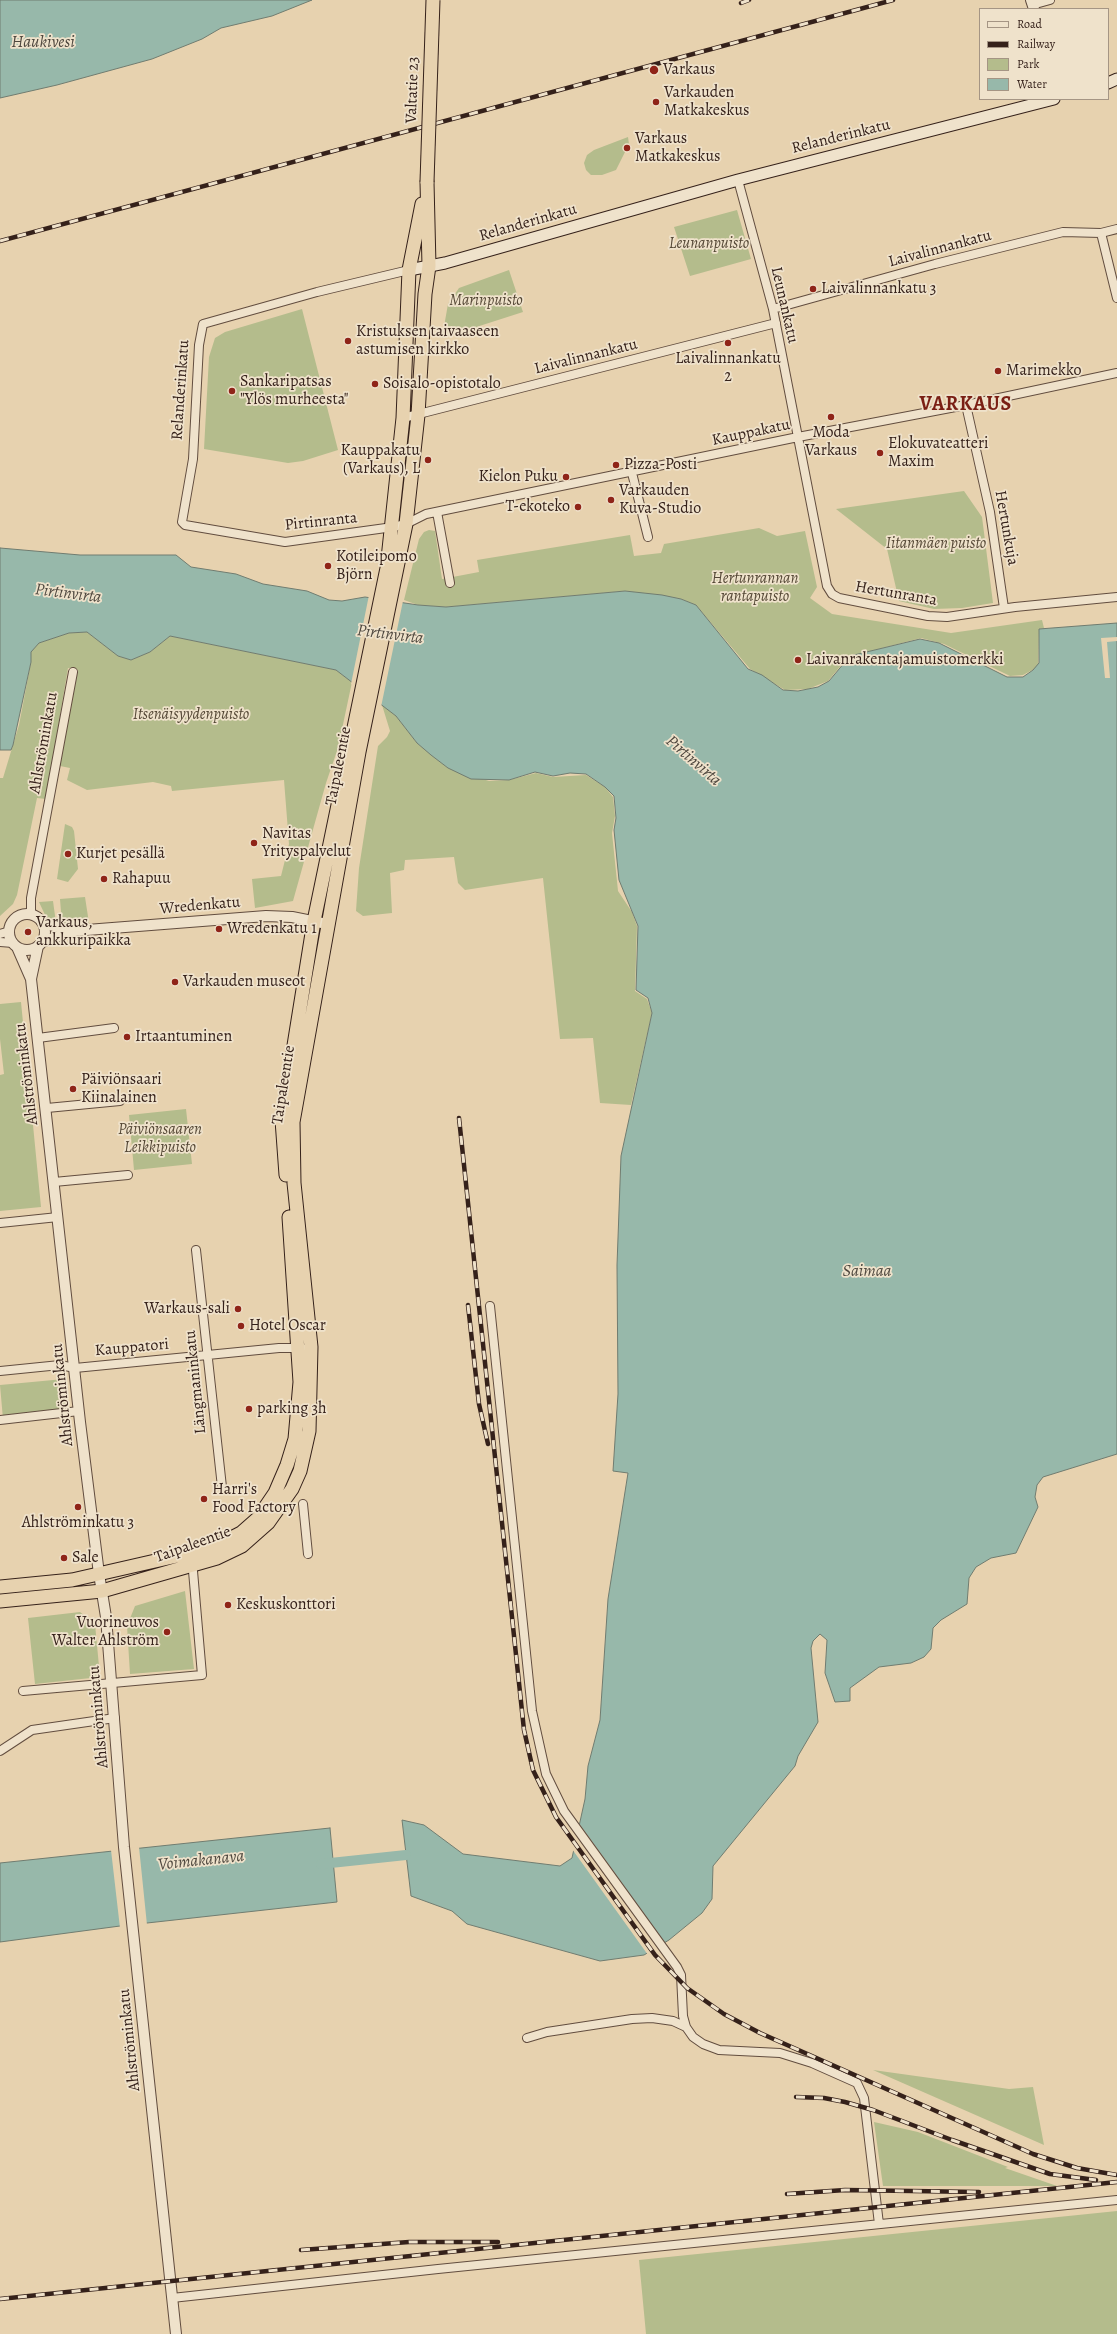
<!DOCTYPE html>
<meta charset="utf-8">
<style>
body{margin:0}
#map{position:relative;width:1117px;height:2334px;overflow:hidden;background:#e7d2af;font-family:Alegreya,serif}
canvas{display:block}
.legend{position:absolute;left:979px;top:8px;width:130px;height:92px;box-sizing:border-box;background:#efe2cb;border:1px solid #a59584;margin:0;padding:5px 7px;list-style:none;font-size:12px;color:#35211a}
.legend li{display:flex;align-items:center;gap:8px;height:20px}
.legend b{width:20px;border:1px solid #a59584}
</style>
<div id="map">
<canvas width="1117" height="2334"></canvas>
<ul class="legend">
<li><b style="height:5px;background:#efe2cb"></b>Road</li>
<li><b style="height:5px;background:#35211a"></b>Railway</li>
<li><b style="height:11px;background:#b4bc8c"></b>Park</li>
<li><b style="height:11px;background:#97b8aa"></b>Water</li>
</ul>
</div>
<script>
const g = document.querySelector('canvas').getContext('2d');
g.lineJoin = 'round';
function fill(path, color) { g.fillStyle = color; g.fill(path, 'evenodd'); }
const poly = rows => new Path2D(rows.map(r => 'M' + r).join(''));
function strokePath(path, color, width, dash) { g.strokeStyle = color; g.lineWidth = width; g.lineCap = dash ? 'butt' : 'round'; g.setLineDash(dash || []); g.stroke(path); }
function label(font, color, halo, rows, align = 'center') {
  g.font = font + ' Alegreya,serif'; g.lineWidth = 3.5; g.setLineDash([]); g.textBaseline = 'middle'; g.strokeStyle = halo; g.fillStyle = color; for (const [text, x, y, turn = 0] of rows) {
    g.save(); g.translate(x, y); g.rotate((+turn || 0) * Math.PI / 180); g.textAlign = isNaN(turn) ? turn : align; if (halo) g.strokeText(text, 0, 0); g.fillText(text, 0, 0); g.restore();
  }
}
const green = poly([
 [628,137,629,144,616,170,602,175,591,175,586,170,584,163,587,155,594,150],
 [737,210,751,259,690,276,674,227],
 [509,270,523,312,442,338,448,304,459,288],
 [302,309,338,450,303,461,288,463,204,449,209,357,215,338,225,332],
 [964,491,982,517,993,603,962,608,934,609,899,601,887,549,836,509],
 [759,528,777,536,805,531,817,587,810,598,832,614,951,633,1042,620,1044,628,1039,629,1038,667,1023,675,1010,676,944,644,921,638,848,657,828,681,808,689,785,690,750,669,696,605,681,599,625,591,446,607,418,605,404,600,419,539,424,532,429,530,435,531,442,579,479,572,477,560,630,535,634,556,661,553,664,544],
 [87,632,118,656,131,660,150,652,170,636,336,670,352,682,338,748,326,783,293,901,255,908,252,879,281,876,289,844,284,780,172,791,171,786,153,782,87,790,67,780,70,768,60,766,78,670,68,668,46,799,37,798,17,895,13,904,0,916,0,778,3,778,19,725,31,662,31,651,39,643,69,633],
 [382,705,396,716,417,743,448,768,489,781,509,780,536,773,553,777,586,775,605,787,613,797,615,816,612,833,618,891,632,912,637,926,635,991,647,999,652,1013,631,1105,600,1103,593,1038,560,1039,543,878,465,890,458,883,454,857,405,860,404,870,390,873,392,913,363,916,356,911,359,868,378,746,387,737,390,731],
 [65,824,72,827,74,831,78,869,68,882,57,879],
 [85,897,89,923,62,924,60,899],
 [53,901,56,923,46,917,39,902],
 [21,1002,41,1207,0,1211,0,1075,4,1074,0,1039,0,1004],
 [186,1109,192,1164,134,1170,129,1115],
 [64,1379,67,1413,3,1419,0,1385],
 [185,1591,194,1669,130,1674,127,1626,135,1606],
 [80,1612,95,1624,100,1677,35,1684,28,1618],
 [873,2070,1009,2089,1033,2087,1044,2145],
 [874,2122,918,2132,1008,2167,1005,2168,1057,2186,883,2186],
 [1117,2211,1117,2334,646,2334,639,2260]
]);
const water = poly([
 [0,0,312,0,272,16,221,28,202,39,152,59,57,85,0,98,0,0],
 [0,548,80,555,176,555,191,567,236,574,263,584,307,591,329,600,342,601,365,597,418,605,446,607,625,591,662,595,681,599,696,605,748,669,762,675,783,690,798,691,818,687,829,681,850,656,920,639,939,643,1007,677,1023,677,1033,670,1039,663,1039,629,1117,623,1117,1454,1043,1477,1037,1485,1035,1497,1038,1507,1016,1553,991,1558,976,1567,969,1578,967,1604,941,1620,933,1628,931,1649,924,1657,911,1663,879,1667,850,1688,850,1701,835,1702,825,1673,827,1640,820,1634,813,1641,811,1648,818,1722,798,1756,795,1766,713,1866,712,1899,702,1913,669,1940,644,1955,600,1961,467,1924,452,1911,411,1896,402,1820,424,1825,463,1854,560,1866,572,1858,585,1799,588,1766,600,1720,608,1599,628,1473,613,1471,618,1394,617,1265,621,1156,652,1013,648,998,636,990,638,926,619,880,614,830,616,818,614,796,605,787,586,774,570,773,553,776,535,772,509,780,471,779,448,768,431,755,417,743,396,716,336,670,170,636,150,652,131,660,118,656,87,632,69,633,39,643,31,652,31,662,13,745,11,750,0,750,0,548],
 [330,1828,337,1902,120,1926,0,1942,0,1863,330,1828]
]);
const pier = poly([
 [369,595,403,601,381,707,351,684],
 [1117,637,1117,641,1107,642,1110,678,1105,678,1101,638],
 [578,1822,666,1944,648,1955,572,1849],
 [139,1847,147,1925,120,1928,111,1850]
]);
const canal = poly([
 [321,1864,406,1855]
]);
const minor = poly([
 [1032,5,1050,0],
 [738,180,773,309,827,586,832,594,839,598,928,616,947,617,1015,607,1117,597],
 [1101,233,1117,298],
 [409,270,317,292,203,324,199,345,193,459,182,522,185,525,285,542,393,527,406,524,426,514,798,437,966,405,1117,373],
 [773,309,935,264,1063,232,1101,233,1117,229],
 [966,405,990,512,1004,608],
 [403,418,776,323],
 [632,473,648,537],
 [437,512,450,583],
 [31,915,31,898,73,672],
 [0,934,10,931],
 [0,942,13,943],
 [38,1038,114,1028],
 [47,1108,120,1101],
 [54,1182,128,1175],
 [0,1223,58,1217],
 [196,1250,222,1487],
 [490,1306,532,1711,546,1774,564,1811,677,1967,681,1975,683,2016,686,2027,693,2037,703,2044,719,2050,780,2053,812,2063,857,2083,864,2098,879,2224],
 [0,1371,60,1365,75,1368,279,1348,302,1348],
 [0,1420,79,1411],
 [303,1504,308,1554],
 [23,1691,202,1675,193,1571],
 [0,1751,32,1730,115,1718],
 [527,2038,547,2032,632,2019,652,2018,673,2021,686,2027],
 [172,2298,438,2269,1117,2200]
]);
const tertiary = poly([
 [1031,0,1034,9],
 '9 932a18 18 0 1 1 36 0a18 18 0 1 1-36 0Z',
 [41,921,49,925,74,931],
 [42,942,74,931,266,916,292,917,327,924],
 [38,946,31,979,80,1422,99,1574,106,1617,124,1847,176,2334],
 [17,947,31,979]
]);
const secondary = poly([
 [1108,83,1117,79],
 [409,270,445,263,738,180,1054,99]
]);
const trunk = poly([
 [286,1175,282,1120,314,921,387,568,403,418,409,270,422,204],
 [0,1587,72,1580,212,1548,241,1533,258,1518,275,1493,287,1465,295,1439,300,1382,289,1217],
 [0,1601,102,1591,217,1558,242,1546,268,1523,292,1489,300,1471,309,1431,311,1347,294,1183,293,1122,359,752,406,524,418,415,425,294,429,266,427,182]
]);
const rail = poly([
 [741,3,749,0],
 [0,241,893,0],
 [459,1118,524,1730,533,1770,556,1817,655,1955,687,1988,724,2014,760,2033,1033,2154,1077,2168,1117,2175],
 [468,1305,479,1404,488,1444],
 [796,2097,824,2098,845,2102,873,2110,952,2140,1050,2174,1096,2180],
 [787,2194,845,2190,979,2192],
 [301,2250,409,2242,498,2242],
 [0,2299,1117,2182]
]);
const trunkBridge = poly([
 [427,182,433,0]
]);
const markers = [
 [654,70,5,"#8f2418"],
 [656,102,4,"#8f2418"],
 [627,148,4,"#8f2418"],
 [813,289,4,"#8f2418"],
 [348,341,4,"#8f2418"],
 [728,343,4,"#8f2418"],
 [998,371,4,"#8f2418"],
 [375,384,4,"#8f2418"],
 [232,391,4,"#8f2418"],
 [831,417,4,"#8f2418"],
 [880,453,4,"#8f2418"],
 [428,460,4,"#8f2418"],
 [616,465,4,"#8f2418"],
 [566,477,4,"#8f2418"],
 [611,500,4,"#8f2418"],
 [578,507,4,"#8f2418"],
 [328,566,4,"#8f2418"],
 [798,660,4,"#8f2418"],
 [254,843,4,"#8f2418"],
 [68,854,4,"#8f2418"],
 [104,879,4,"#8f2418"],
 [219,929,4,"#8f2418"],
 [28,932,4,"#8f2418"],
 [175,982,4,"#8f2418"],
 [127,1037,4,"#8f2418"],
 [73,1089,4,"#8f2418"],
 [238,1309,4,"#8f2418"],
 [241,1326,4,"#8f2418"],
 [249,1409,4,"#8f2418"],
 [204,1499,4,"#8f2418"],
 [78,1507,4,"#8f2418"],
 [64,1558,4,"#8f2418"],
 [228,1605,4,"#8f2418"],
 [167,1632,4,"#8f2418"]
];
const poiNames = [
 ["Varkaus",663,70],
 ["Varkauden",664,93],
 ["Matkakeskus",664,111],
 ["Varkaus",635,139],
 ["Matkakeskus",635,157],
 ["Laivalinnankatu 3",821,289],
 ["Kristuksen taivaaseen",356,332],
 ["astumisen kirkko",356,350],
 ["Laivalinnankatu",728,359,"center"],
 ["2",728,377,"center"],
 ["Marimekko",1006,371],
 ["Sankaripatsas",240,382],
 ["\"Ylös murheesta\"",240,400],
 ["Soisalo-opistotalo",383,384],
 ["Moda",831,433,"center"],
 ["Varkaus",831,451,"center"],
 ["Elokuvateatteri",888,444],
 ["Maxim",888,462],
 ["Kauppakatu",420,451,"right"],
 ["(Varkaus), L",420,469,"right"],
 ["Pizza-Posti",624,465],
 ["Kielon Puku",558,477,"right"],
 ["Varkauden",619,491],
 ["Kuva-Studio",619,509],
 ["T-ekoteko",570,507,"right"],
 ["Kotileipomo",336,557],
 ["Björn",336,575],
 ["Laivanrakentajamuistomerkki",806,660],
 ["Navitas",262,834],
 ["Yrityspalvelut",262,852],
 ["Kurjet pesällä",76,854],
 ["Rahapuu",112,879],
 ["Varkaus,",36,923],
 ["ankkuripaikka",36,941],
 ["Wredenkatu 1",227,929],
 ["Varkauden museot",183,982],
 ["Irtaantuminen",135,1037],
 ["Päiviönsaari",81,1080],
 ["Kiinalainen",81,1098],
 ["Warkaus-sali",230,1309,"right"],
 ["Hotel Oscar",249,1326],
 ["parking 3h",257,1409],
 ["Harri's",212,1490],
 ["Food Factory",212,1508],
 ["Ahlströminkatu 3",78,1523,"center"],
 ["Sale",72,1558],
 ["Keskuskonttori",236,1605],
 ["Vuorineuvos",159,1623,"right"],
 ["Walter Ahlström",159,1641,"right"]
];
const streetNames = [
 ["Valtatie 23",413,90,-88],
 ["Relanderinkatu",841,137,-14],
 ["Relanderinkatu",528,223,-16],
 ["Laivalinnankatu",940,249,-15],
 ["Leunankatu",784,305,77],
 ["Laivalinnankatu",586,357,-14],
 ["Relanderinkatu",181,390,-86],
 ["Kauppakatu",751,433,-12],
 ["Pirtinranta",321,522,-6],
 ["Hertunkuja",1006,528,80],
 ["Hertunranta",896,594,10],
 ["Ahlströminkatu",44,743,-80],
 ["Taipaleentie",339,766,-79],
 ["Wredenkatu",200,906,-5],
 ["Ahlströminkatu",27,1074,-97],
 ["Taipaleentie",284,1085,-81],
 ["Kauppatori",132,1348,-5],
 ["Längmaninkatu",196,1382,-96],
 ["Ahlströminkatu",63,1395,-96],
 ["Taipaleentie",193,1545,-20],
 ["Ahlströminkatu",99,1717,-95],
 ["Ahlströminkatu",130,2040,-96]
];
const parkNames = [
 ["Leunanpuisto",709,244],
 ["Marinpuisto",486,301],
 ["Iitanmäen puisto",936,544],
 ["Hertunrannan",755,579],
 ["rantapuisto",755,597],
 ["Itsenäisyydenpuisto",191,715],
 ["Päiviönsaaren",160,1130],
 ["Leikkipuisto",160,1148]
];
const waterNames = [
 ["Haukivesi",43,43],
 ["Pirtinvirta",68,594,7],
 ["Pirtinvirta",390,635,7],
 ["Pirtinvirta",693,761,41],
 ["Saimaa",867,1272],
 ["Voimakanava",201,1861,-6]
];
const districtNames = [
 ["VARKAUS",966,405]
];
fill(green, '#b4bc8c');
fill(water, '#97b8aa');
strokePath(water, '#707c70', 1);
fill(pier, '#e7d2af');
strokePath(canal, '#97b8aa', 10);
strokePath(minor, '#624d3f', 10);
strokePath(tertiary, '#624d3f', 12);
strokePath(secondary, '#35211a', 13);
strokePath(trunk, '#35211a', 15);
strokePath(minor, '#efe2cb', 8);
strokePath(tertiary, '#efe2cb', 10);
strokePath(secondary, '#efe2cb', 11);
strokePath(trunk, '#e7d2af', 13);
strokePath(rail, '#35211a', 4.5);
strokePath(rail, '#efe2cb', 3, [9]);
strokePath(trunkBridge, '#35211a', 15, []);
strokePath(trunkBridge, '#e7d2af', 13);
for (const [x, y, r, color] of markers) { const dot = new Path2D(); dot.arc(x, y, r, 0, 2 * Math.PI); g.fillStyle = color; g.fill(dot); strokePath(dot, '#efe2cb', 1.5); }
label('16px', '#35211a', '#efe2cb', poiNames, 'left');
label('16px', '#35211a', '#efe2cb', streetNames);
label('italic 16px', '#554836', '#efe2cb', parkNames);
label('italic 17px', '#4e473e', '#efe2cb', waterNames);
g.letterSpacing = '1px';
label('bold 20px', '#7a1f14', '#efe2cb', districtNames);
g.letterSpacing = '0px';
</script>
